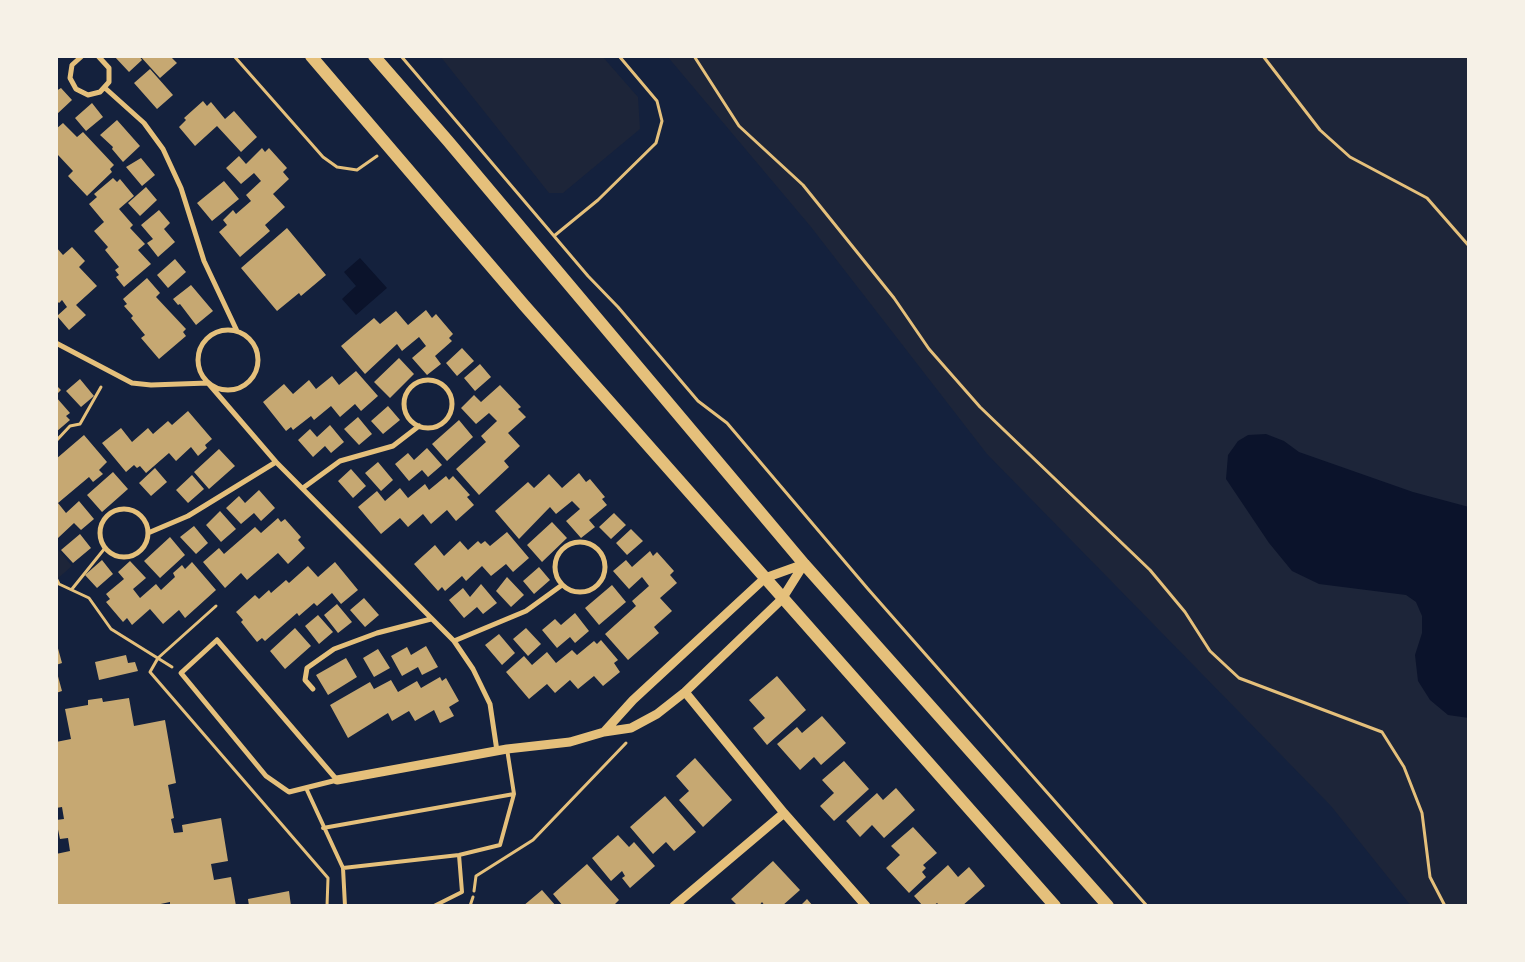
<!DOCTYPE html>
<style>
body{margin:0}
#map{position:relative;width:1525px;height:962px;overflow:hidden;background:#14213d;font-family:Overpass,sans-serif}
canvas{display:block}
.frame{position:absolute;inset:0;border:58px solid #f6f1e7;pointer-events:none}
</style>
<div id="map">
<canvas width="1525" height="962"></canvas>
<div class="frame"></div>
</div>
<script>
const g = document.querySelector('canvas').getContext('2d');
g.lineJoin = 'round';
function fill(path, color) { g.fillStyle = color; g.fill(path, 'evenodd'); }
const poly = rows => new Path2D(rows.map(r => 'M' + r).join(''));
function strokePath(path, color, width, dash) { g.strokeStyle = color; g.lineWidth = width; g.lineCap = dash ? 'butt' : 'round'; g.setLineDash(dash || []); g.stroke(path); }
const green = poly([
 [440,56,602,56,638,97,640,129,563,193,549,193],
 [667,56,1469,56,1469,906,1411,906,1331,806,987,454,811,227],
 [56,547,72,566,56,580]
]);
const water = poly([
 [360,258,387,288,356,315,342,299,356,286,344,272],
 [1266,434,1284,441,1299,452,1413,492,1469,507,1469,718,1448,715,1430,700,1418,681,1415,655,1422,633,1422,616,1416,602,1406,595,1319,584,1292,571,1269,543,1226,479,1228,455,1238,441,1248,435]
]);
const building = poly([
 [114,56,139,56,142,60,129,72],
 [140,56,174,56,172,58,177,63,160,78],
 [150,69,173,95,157,109,134,83],
 [61,88,72,100,56,115,56,91],
 [203,101,207,106,211,102,225,119,234,111,257,137,241,152,217,126,195,146,179,127,186,120,184,118],
 [92,103,103,117,86,131,75,118],
 [117,120,140,146,123,162,112,149,113,147,100,135],
 [63,123,77,137,83,132,114,165,110,169,112,172,87,196,68,176,73,171,58,155,56,156,56,129],
 [262,148,265,152,269,148,287,168,283,172,289,179,273,194,285,207,265,225,270,231,240,257,219,232,227,225,223,220,233,210,236,214,251,201,246,195,261,181,254,173,241,184,226,168,239,156,246,164],
 [141,158,155,175,142,186,126,167],
 [113,178,117,182,120,179,134,196,119,209,133,225,130,228,145,244,138,250,151,264,124,287,116,277,119,275,115,270,119,267,105,250,108,247,94,231,104,222,89,204,97,197,94,194],
 [224,181,239,199,212,221,197,203],
 [146,187,157,200,140,216,128,203],
 [159,210,170,223,164,229,175,242,158,257,147,243,153,239,141,225],
 [287,228,326,275,301,296,299,293,277,311,241,268],
 [56,247,63,255,72,247,85,261,79,267,97,286,76,305,86,315,69,330,57,316,67,307,62,300,59,303,56,300],
 [175,259,186,272,168,288,157,275],
 [147,278,160,293,156,297,186,329,183,332,186,336,159,359,141,338,145,335,131,318,133,316,124,306,127,304,123,299],
 [191,285,213,311,196,325,180,304,178,305,173,299],
 [426,310,432,318,436,314,453,334,449,338,452,341,435,356,441,364,427,375,412,358,426,346,419,337,402,351,397,344,365,374,341,346,374,318,380,324,396,311,408,325],
 [462,348,474,361,457,376,446,363],
 [399,358,414,374,390,398,374,382],
 [480,364,491,377,475,391,464,378],
 [356,371,378,396,361,411,355,404,340,417,331,406,314,420,311,416,293,430,291,427,286,431,263,402,284,384,293,394,309,380,316,389,332,376,339,385],
 [80,379,94,396,81,407,66,391],
 [56,385,61,390,56,395],
 [500,385,521,407,518,409,526,417,508,433,520,446,504,461,509,467,479,495,456,469,486,442,481,436,497,421,489,413,476,424,461,408,474,395,481,402],
 [56,397,70,413,66,416,70,420,56,432],
 [388,406,400,420,383,434,371,421],
 [188,411,212,439,205,445,207,448,198,456,191,447,176,461,169,453,146,473,140,466,137,468,134,465,126,472,102,443,121,428,132,442,148,428,153,434,168,421,172,425],
 [358,417,372,434,359,445,344,429],
 [459,420,473,437,447,461,432,444],
 [330,425,344,442,331,453,325,446,313,457,298,440,310,429,317,437],
 [84,435,107,462,99,470,103,474,93,482,89,477,58,503,66,513,79,501,94,519,81,530,74,523,58,538,56,459],
 [427,448,442,465,428,477,422,470,409,481,395,464,408,453,414,460],
 [219,449,235,466,209,489,194,472],
 [378,462,393,480,381,491,365,473],
 [155,468,167,482,151,496,139,483],
 [351,469,366,486,353,498,338,481],
 [113,472,128,489,102,512,87,495],
 [579,473,586,482,590,479,605,497,602,499,607,505,589,520,595,527,581,538,566,521,580,509,572,501,556,514,550,507,519,539,495,511,528,482,534,488,549,474,562,488],
 [192,475,204,489,188,503,176,490],
 [446,476,449,480,453,476,470,495,467,497,474,505,456,521,447,510,431,524,423,514,408,527,400,518,381,534,358,507,377,491,385,501,400,488,408,498,425,484,429,490],
 [259,490,275,508,261,521,254,513,241,524,226,508,239,496,245,503],
 [220,511,236,529,221,542,206,525],
 [614,513,626,525,611,539,599,527],
 [278,518,281,522,285,519,301,537,298,540,305,548,288,564,278,553,247,580,241,573,225,588,203,562,219,548,224,554,255,527,261,533],
 [552,522,567,538,542,562,527,545],
 [194,526,208,543,196,554,180,537],
 [631,529,643,541,627,555,616,543],
 [507,532,529,558,513,572,506,564,491,576,482,566,466,581,462,576,445,591,442,587,438,591,414,564,435,545,444,556,460,541,468,550,478,541,481,544,485,541,490,546],
 [80,534,91,548,73,563,61,550],
 [170,537,185,555,160,578,144,561],
 [650,551,653,556,657,552,674,571,670,575,677,583,660,598,672,611,654,627,659,633,628,660,605,634,636,606,632,601,649,586,642,577,629,589,613,571,626,560,632,567],
 [102,560,113,574,97,588,85,575],
 [130,561,146,578,133,589,140,598,156,584,161,590,175,577,173,573,182,565,185,569,192,562,216,590,185,618,179,610,163,624,150,609,132,625,127,618,123,622,106,602,110,599,106,594,124,579,118,572],
 [335,562,358,590,341,604,332,593,317,606,314,603,299,616,297,613,265,641,262,638,257,642,241,622,243,620,236,612,255,595,259,599,269,590,271,593,286,580,289,583,308,566,318,577],
 [539,567,550,580,534,594,523,581],
 [507,577,524,595,511,607,496,591],
 [481,584,497,603,483,614,477,607,464,618,449,600,463,588,470,597],
 [612,585,626,602,599,625,585,608],
 [364,598,379,615,365,627,350,610],
 [337,604,352,622,338,633,324,615],
 [575,613,589,631,575,643,570,637,557,648,542,630,555,619,561,625],
 [318,615,333,632,319,644,305,626],
 [295,628,311,646,285,669,270,651],
 [526,628,541,644,528,656,513,639],
 [499,634,515,653,502,665,485,645],
 [601,640,618,660,614,663,620,672,603,686,594,676,578,689,570,680,555,693,547,684,529,699,506,672,524,656,532,665,547,652,556,663,572,650,577,655,594,641,597,644],
 [56,641,62,663,56,665],
 [426,646,438,667,422,675,418,667,402,676,391,656,407,647,411,655],
 [378,649,390,668,374,677,363,658],
 [126,655,128,663,135,662,138,671,99,680,95,662],
 [346,658,357,677,328,695,316,675],
 [56,669,62,691,56,693],
 [777,676,806,710,767,745,753,728,765,718,749,700],
 [440,677,442,681,446,678,459,701,449,707,454,716,440,723,434,710,415,721,409,711,392,721,388,713,348,738,330,705,370,682,374,689,391,680,398,692,417,681,421,688],
 [102,698,103,702,129,698,134,726,165,720,176,783,168,785,174,818,171,819,174,833,183,832,182,825,221,818,228,861,211,864,214,880,231,877,236,906,170,906,170,902,151,906,56,906,56,854,70,851,68,838,60,839,56,820,64,819,62,807,56,808,56,742,71,739,65,709,88,705,88,700],
 [822,716,846,743,821,765,814,757,800,770,777,744,797,727,802,733],
 [695,758,732,800,703,827,679,800,689,791,676,776],
 [844,761,869,789,834,821,820,806,834,793,822,780],
 [896,788,915,810,884,838,872,825,860,837,846,821,877,793,883,800],
 [665,796,696,832,674,851,666,842,653,854,630,827],
 [913,827,937,853,923,865,926,868,922,872,926,877,909,893,886,868,900,855,891,846],
 [618,835,629,847,634,842,655,866,630,888,622,878,625,876,622,871,611,881,592,858],
 [773,861,800,890,782,906,765,906,762,902,759,906,738,906,731,899],
 [587,864,619,900,613,906,563,906,553,894],
 [948,865,958,877,969,867,985,886,962,906,940,906,937,903,933,906,923,906,914,896],
 [542,890,556,906,523,906],
 [289,891,291,906,249,906,248,899],
 [807,899,813,906,800,906]
]);
const path = poly([
 [234,56,323,157,337,167,357,170,377,156],
 [401,56,588,276,618,307,698,401,727,423,868,589,1147,906],
 [694,56,739,126,803,185,894,298,929,349,980,407,1150,570,1185,612,1210,651,1239,678,1382,732,1404,767,1422,813,1430,877,1445,906],
 [1263,56,1320,130,1350,157,1427,198,1469,246],
 [554,236,598,200,656,143,662,121,657,101,619,56],
 [56,441,70,426,80,424,101,387],
 [56,578,59,584,89,598,111,629,172,667],
 [72,589,105,548],
 [216,606,158,658,150,672,328,878,327,906],
 [474,891,476,876,533,840,626,743],
 [470,906,473,897]
]);
const service = poly([
 [306,788,343,868,459,855,500,845,514,794,507,749],
 [323,828,514,794],
 [343,868,345,906],
 [434,906,462,892,459,855]
]);
const minor = poly([
 [82,56,72,65,70,78,76,89,88,95,100,92,109,82,109,68,98,56],
 [105,88,144,123,163,149,181,188,204,261,237,331],
 '198 360a30 30 0 1 1 60 0a30 30 0 1 1-60 0Z',
 [56,343,132,383,151,385,208,383,276,462,454,641,473,669,490,704,497,751],
 '404 404a24 24 0 1 1 48 0a24 24 0 1 1-48 0Z',
 [303,488,340,461,393,446,419,426],
 '100 533a24 24 0 1 1 48 0a24 24 0 1 1-48 0Z',
 [148,533,188,516,276,462],
 '555 567a25 25 0 1 1 50 0a25 25 0 1 1-50 0Z',
 [217,640,337,780,289,792,266,776,181,673,217,640],
 [454,641,526,611,562,585],
 [313,689,305,680,307,668,334,649,377,633,431,619]
]);
const tertiary = poly([
 [685,692,784,813,866,906],
 [604,732,633,700,765,578,804,564],
 [337,780,507,749,570,742,604,732,631,728,657,714,685,692,782,599,804,564],
 [674,906,784,813]
]);
const primary = poly([
 [311,56,524,305,1055,906],
 [374,56,448,141,804,564,1108,906]
]);
fill(green, '#1d2539');
fill(water, '#0b132b');
fill(building, '#c6a872');
strokePath(path, '#e5c07b', 3);
strokePath(service, '#e5c07b', 4);
strokePath(minor, '#e5c07b', 5);
strokePath(tertiary, '#e5c07b', 9);
strokePath(primary, '#e5c07b', 12);
</script>
